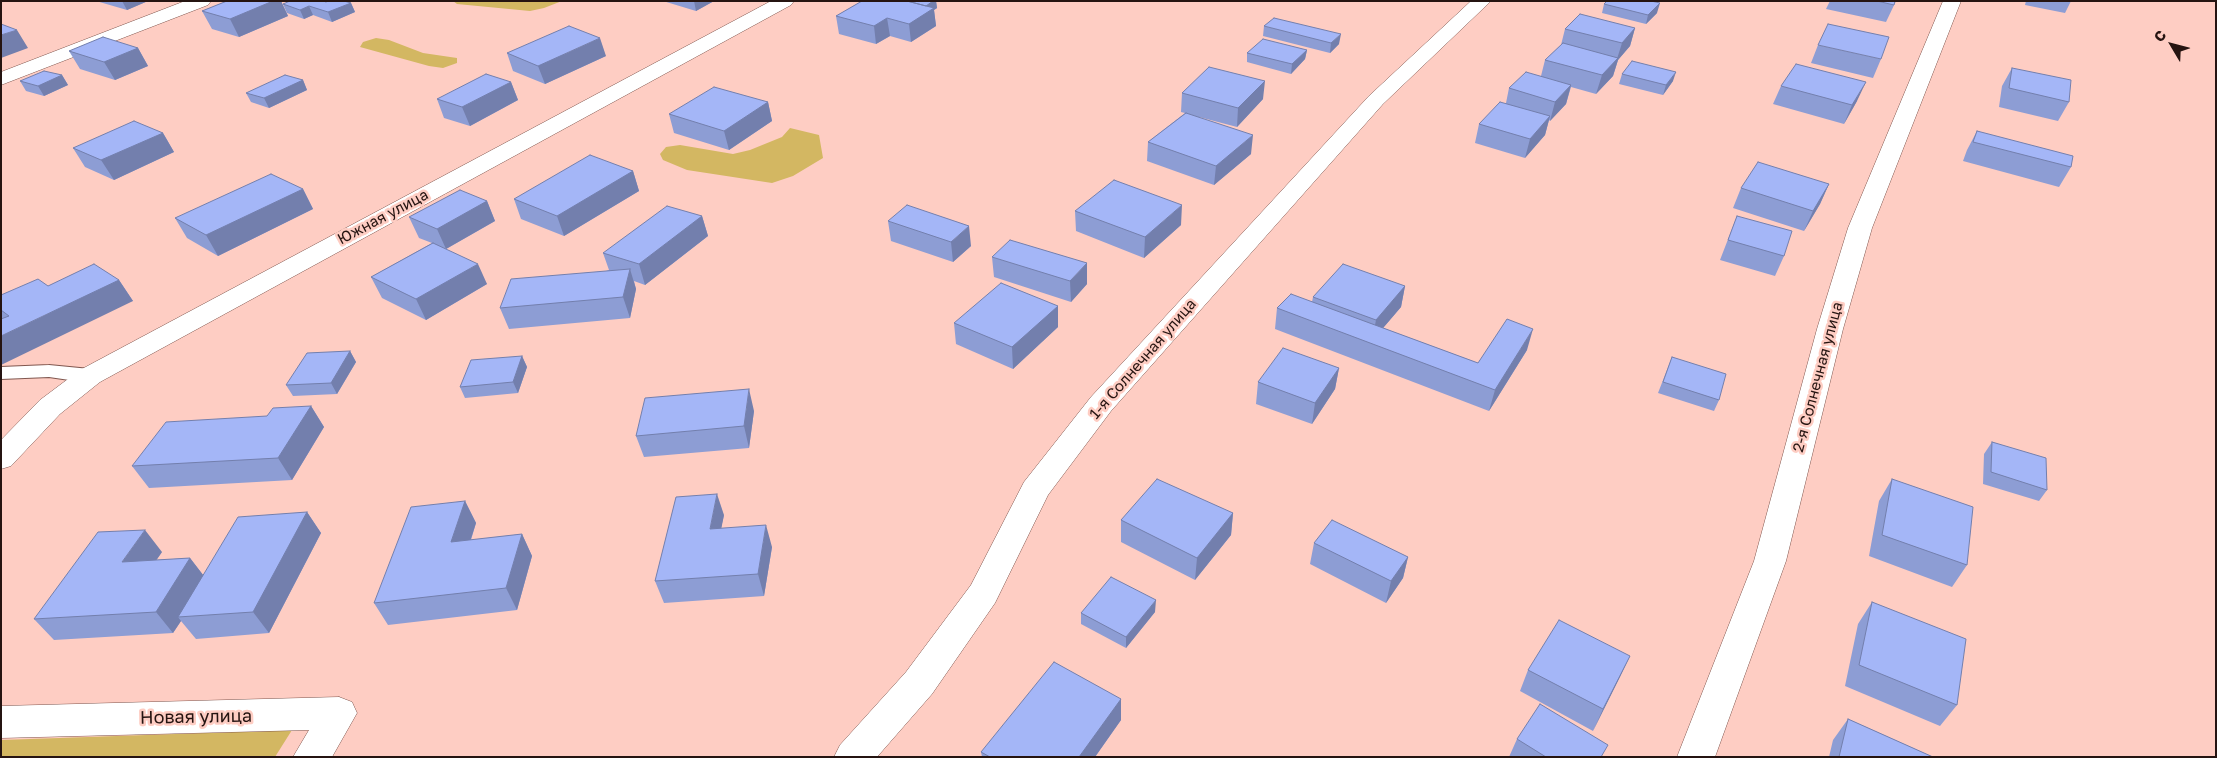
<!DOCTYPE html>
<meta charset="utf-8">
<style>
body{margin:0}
#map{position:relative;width:2217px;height:758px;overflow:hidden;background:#fecdc3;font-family:"Golos Text",sans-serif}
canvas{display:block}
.frame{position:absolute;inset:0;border:2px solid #251411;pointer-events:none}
.north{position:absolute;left:2147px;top:20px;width:50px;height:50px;-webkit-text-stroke:4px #fecdc3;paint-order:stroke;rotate:307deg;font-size:14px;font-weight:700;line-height:20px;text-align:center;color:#251411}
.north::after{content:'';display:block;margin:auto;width:18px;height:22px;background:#251411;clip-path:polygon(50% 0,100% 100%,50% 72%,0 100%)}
</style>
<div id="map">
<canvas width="2217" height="758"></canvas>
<div class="frame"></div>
<div class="north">С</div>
</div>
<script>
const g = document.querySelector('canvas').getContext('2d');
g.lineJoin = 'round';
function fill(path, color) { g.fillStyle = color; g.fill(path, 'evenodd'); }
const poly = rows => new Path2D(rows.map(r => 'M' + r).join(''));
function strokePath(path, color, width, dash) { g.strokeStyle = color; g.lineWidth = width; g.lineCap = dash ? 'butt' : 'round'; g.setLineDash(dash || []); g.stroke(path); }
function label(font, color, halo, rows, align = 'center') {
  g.font = font + ' "Golos Text",sans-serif'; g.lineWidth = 5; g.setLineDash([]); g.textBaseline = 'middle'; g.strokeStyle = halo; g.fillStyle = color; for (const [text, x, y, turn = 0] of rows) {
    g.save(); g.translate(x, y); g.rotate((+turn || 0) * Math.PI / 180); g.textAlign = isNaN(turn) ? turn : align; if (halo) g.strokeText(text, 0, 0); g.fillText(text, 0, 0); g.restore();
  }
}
const green = poly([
 [453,1,562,1,544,8,530,11,457,4],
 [376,38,389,40,423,53,457,58,457,63,443,68,429,66,360,47,363,42],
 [790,128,819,135,823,158,793,176,772,183,687,170,663,160,660,154,666,147,680,145,733,154,750,150,782,137],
 [292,730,275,757,1,757,1,740]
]);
const service = poly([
 [49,365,90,369,97,371,100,376,97,381,90,383,49,377,1,379,1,367,49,365]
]);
const minor = poly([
 [185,1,211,1,208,5,1,85,1,72,185,1],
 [771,1,794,1,791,5,100,382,60,414,11,466,1,469,1,440,40,400,80,370,771,1],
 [1471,1,1491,1,1383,104,1111,411,1048,495,995,603,932,694,877,757,834,757,840,745,906,672,971,585,1024,482,1091,397,1369,96,1471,1],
 [1943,1,1961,1,1872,228,1843,329,1786,561,1715,757,1677,757,1754,561,1817,329,1848,228,1943,1],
 [339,697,352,702,357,713,332,757,293,757,309,730,1,738,1,706,339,697]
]);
const wall = poly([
 [96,1,148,1,127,10],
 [227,1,281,1,288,16,239,37,212,29,202,11],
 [663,1,714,1,696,11],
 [862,1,936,1,937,8,934,10,936,26,911,42,890,36,876,44,839,34,836,16],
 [1830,1,1896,1,1886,22,1826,9],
 [2026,1,2071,1,2065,13,2025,5],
 [326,2,351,3,355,12,332,22,313,15,304,19,287,13,283,4],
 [1604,4,1657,13,1646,24,1602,13],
 [1264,26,1339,44,1330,53,1263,36],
 [1635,28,1630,46,1618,60,1613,76,1596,94,1571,87,1566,104,1550,121,1549,120,1545,135,1525,158,1475,143,1479,124,1506,103,1509,88,1541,76,1545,60,1561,45,1565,29],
 [1818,45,1881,59,1873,78,1811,63],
 [138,48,148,66,115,80,80,69,69,51],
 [1307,50,1305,59,1291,74,1247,62,1247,53],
 [507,53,606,56,545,84,513,71],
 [2012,68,2069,102,2058,121,1999,107,2002,86],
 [1622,74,1673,81,1663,95,1619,84],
 [62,75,68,85,44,96,26,91,20,81],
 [303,80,307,90,269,108,251,102,246,93],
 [511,82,518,100,470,126,444,118,437,99],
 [1781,86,1857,101,1844,124,1773,104],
 [1182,93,1263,99,1237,127,1199,117,1251,154,1214,185,1147,161,1148,142,1185,113,1181,112],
 [768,102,772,121,729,150,674,133,669,114],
 [1977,131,2071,167,2059,187,1963,161,1967,150],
 [163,133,174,152,114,180,85,167,73,148],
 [633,171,639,191,564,236,521,219,514,199],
 [1829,184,1820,204,1804,231,1733,208,1741,188],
 [303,189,313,209,218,256,187,238,175,218],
 [487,201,495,221,446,249,487,284,426,320,382,298,371,277,432,243,419,238,409,217],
 [1075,211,1181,225,1144,258,1076,231],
 [702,216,708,236,645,285,634,281,636,289,630,318,509,329,500,308,609,270,603,253],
 [1737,216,1784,256,1775,276,1720,260],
 [888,221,971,246,953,262,891,241],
 [992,257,1087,284,1071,302,994,277],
 [119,280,133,301,2,319,1,317,1,295,48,286],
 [1405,286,1401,307,1383,328,1478,363,1527,350,1489,411,1275,329,1277,308,1312,302,1313,297],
 [1058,306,1058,327,1013,369,956,344,954,323],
 [350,351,356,362,337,394,293,396,286,385],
 [522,356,527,367,518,393,465,398,460,387],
 [1672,357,1719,400,1714,411,1658,393],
 [1339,368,1335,389,1312,424,1256,404,1258,382],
 [311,406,324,427,292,480,149,488,132,466],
 [754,411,749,448,644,457,636,436],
 [1992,442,2047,490,2039,501,1983,484,1984,454],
 [1892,479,1967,565,1952,587,1869,556,1879,501],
 [465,501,476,523,471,540,522,534,532,556,517,610,388,625,374,603],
 [307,512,321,533,269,633,196,639,181,621,173,633,54,640,34,619,162,552,156,560,190,558,203,575],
 [1233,513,1231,535,1195,580,1121,542,1121,520],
 [724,515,721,528,772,547,764,596,664,603,655,581],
 [1314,543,1408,557,1403,578,1386,603,1310,564],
 [1872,602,1957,705,1940,726,1845,686,1858,624],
 [1155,612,1126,648,1081,624,1081,613],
 [1630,656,1593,731,1520,691,1528,670],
 [1121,699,1121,720,1095,757,982,757,981,752],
 [1848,719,1933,757,1829,757,1833,740],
 [1517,739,1602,757,1509,757]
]);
const shadedWall = poly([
 [122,1,148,1,127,10],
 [273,1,281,1,288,16,239,37,230,19],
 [694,1,714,1,696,11],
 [933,1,936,1,937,8,934,10,936,26,911,42,909,24,920,10],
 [351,3,355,12,332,22,328,12],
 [1660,3,1657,13,1646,24,1648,15],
 [309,6,313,15,304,19,300,10],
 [887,18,890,36,876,44,874,26],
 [1635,28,1630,46,1618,60,1613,76,1596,94,1602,75,1617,59,1622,43],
 [17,30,28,48,1,58,1,35],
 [1341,34,1339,44,1330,53,1331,43],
 [600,38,606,56,545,84,538,66],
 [138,48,148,66,115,80,104,62],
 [1307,50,1305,59,1291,74,1292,64],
 [1676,72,1673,81,1663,95,1666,85],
 [62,75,68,85,44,96,38,86],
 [303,80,307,90,269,108,264,98],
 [1265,81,1263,99,1237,127,1238,108],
 [511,82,518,100,470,126,462,107],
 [1866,82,1857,101,1844,124,1852,105],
 [1571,85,1566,104,1550,121,1555,102],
 [768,102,772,121,729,150,724,131],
 [1550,116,1545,135,1525,158,1530,139],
 [163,133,174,152,114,180,101,160],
 [1253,135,1251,154,1214,185,1216,166],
 [633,171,639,191,564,236,557,216],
 [1829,184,1820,204,1804,231,1813,211],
 [303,189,313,209,218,256,206,235],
 [487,201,495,221,446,249,437,229],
 [1182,205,1181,225,1144,258,1145,237],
 [702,216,708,236,645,285,639,264],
 [969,226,971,246,953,262,951,242],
 [1087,263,1087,284,1071,302,1070,281],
 [478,264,487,284,426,320,416,299],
 [630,269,636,289,630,318,623,297],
 [119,280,133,301,1,365,1,336],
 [1405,286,1401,307,1372,341,1376,320],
 [1058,306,1058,327,1013,369,1012,347],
 [1533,329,1527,350,1489,411,1495,390],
 [350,351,356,362,337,394,331,383],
 [522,356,527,367,518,393,513,382],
 [1339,368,1335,389,1312,424,1315,403],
 [749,389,754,411,749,448,744,426],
 [311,406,324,427,292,480,278,458],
 [717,494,724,515,717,550,710,529],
 [465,501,476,523,463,563,451,542],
 [307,512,321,533,269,633,253,612],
 [1233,513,1231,535,1195,580,1197,558],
 [766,525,772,547,764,596,758,574],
 [145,530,162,552,140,584,122,562],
 [522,534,532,556,517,610,506,588],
 [1408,557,1403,578,1386,603,1391,581],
 [190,558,207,580,178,617,181,621,173,633,156,612],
 [1156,600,1155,612,1126,648,1126,637],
 [1630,656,1620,677,1593,731,1603,709],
 [1121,699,1121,720,1095,757,1079,757]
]);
const building = poly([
 [227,1,273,1,230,19,202,11,227,1],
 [290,1,323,1,326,2,328,1,344,1,351,3,328,12,309,6,300,10,283,4,290,1],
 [862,1,907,1,934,8,909,24,887,18,874,26,836,16,862,1],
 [907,1,933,1,926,6,907,1],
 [1607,1,1651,1,1660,3,1648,15,1604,4,1607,1],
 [1877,1,1895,1,1894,5,1877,1],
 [1580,14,1635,28,1622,43,1565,29,1580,14],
 [1274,18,1341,34,1331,43,1264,26,1274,18],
 [1,24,17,30,1,35,1,24],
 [1828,24,1889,37,1881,59,1818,45,1828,24],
 [569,26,600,38,538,66,507,53,569,26],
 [103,37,138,48,104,62,69,51,103,37],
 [1263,39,1307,50,1292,64,1247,53,1263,39],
 [1563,43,1618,58,1602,75,1545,60,1563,43],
 [1632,61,1676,72,1666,85,1622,74,1632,61],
 [1796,64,1866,82,1852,105,1781,86,1796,64],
 [1209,67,1265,81,1238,108,1182,93,1209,67],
 [2012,68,2071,80,2069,102,2009,88,2012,68],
 [44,71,62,75,38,86,20,81,44,71],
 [1526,72,1571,85,1555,102,1509,88,1526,72],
 [486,74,511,82,462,107,437,99,486,74],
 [285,75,303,80,264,98,246,93,285,75],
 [714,87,768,102,724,131,669,114,714,87],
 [1500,102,1550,116,1530,139,1479,124,1500,102],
 [1186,113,1253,135,1216,166,1148,142,1186,113],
 [134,121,163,133,101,160,73,148,134,121],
 [1977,131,2073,156,2071,167,1973,142,1977,131],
 [590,155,633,171,557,216,514,199,590,155],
 [1758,162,1829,184,1813,211,1741,188,1758,162],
 [271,174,303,189,206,235,175,218,271,174],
 [1114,180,1182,205,1145,237,1075,211,1114,180],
 [460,190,487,201,437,229,409,217,460,190],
 [907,205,969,226,951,242,888,221,907,205],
 [667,206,702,216,639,264,603,253,667,206],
 [1737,216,1792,231,1784,256,1728,240,1737,216],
 [1010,240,1087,263,1070,281,992,257,1010,240],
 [433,243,478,264,416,299,371,277,433,243],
 [94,264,119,280,1,336,1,319,9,316,1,310,1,295,38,279,48,286,94,264],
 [1343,264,1405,286,1376,320,1313,297,1343,264],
 [630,269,623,297,500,308,511,279,630,269],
 [1001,283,1058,306,1012,347,954,323,1001,283],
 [1291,294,1478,363,1507,319,1533,329,1495,390,1277,308,1291,294],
 [1283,348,1339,368,1315,403,1258,382,1283,348],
 [350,351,331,383,286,385,307,353,350,351],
 [522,356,513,382,460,387,471,360,522,356],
 [1672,357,1726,374,1719,400,1663,382,1672,357],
 [749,389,744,426,636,436,645,398,749,389],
 [311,406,278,458,132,466,166,422,267,416,273,408,311,406],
 [1992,442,2046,458,2047,490,1991,472,1992,442],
 [1157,479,1233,513,1197,558,1121,520,1157,479],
 [1892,479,1973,507,1967,565,1882,535,1892,479],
 [717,494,710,529,766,525,758,574,655,581,676,497,717,494],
 [465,501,451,542,522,534,506,588,374,603,411,507,465,501],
 [307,512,253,612,178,617,238,517,307,512],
 [1332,520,1408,557,1391,581,1314,543,1332,520],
 [145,530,122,562,190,558,156,612,34,619,98,532,145,530],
 [1111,577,1156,600,1126,637,1081,613,1111,577],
 [1872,602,1966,639,1957,705,1859,665,1872,602],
 [1559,620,1630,656,1603,709,1528,670,1559,620],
 [1054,662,1121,699,1079,757,990,757,981,752,1054,662],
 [1540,704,1608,745,1601,757,1546,757,1517,739,1540,704],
 [1848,719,1933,757,1839,757,1848,719]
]);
const streetNames = [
 ["Южная улица",383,217,-28],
 ["1-я Солнечная улица",1143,359,-49],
 ["2-я Солнечная улица",1818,377,-75]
];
const nearStreetnames = [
 ["Новая улица",196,717,-1]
];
fill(green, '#d3b762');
strokePath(service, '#80574f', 2);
strokePath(minor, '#80574f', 1);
fill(service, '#fff');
fill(minor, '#fff');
fill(wall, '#8d9dd4');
fill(shadedWall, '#737fad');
fill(building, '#a4b6f7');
strokePath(building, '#737fad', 1);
label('15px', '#251411', '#fecdc3', streetNames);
label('18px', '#251411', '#fecdc3', nearStreetnames);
</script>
